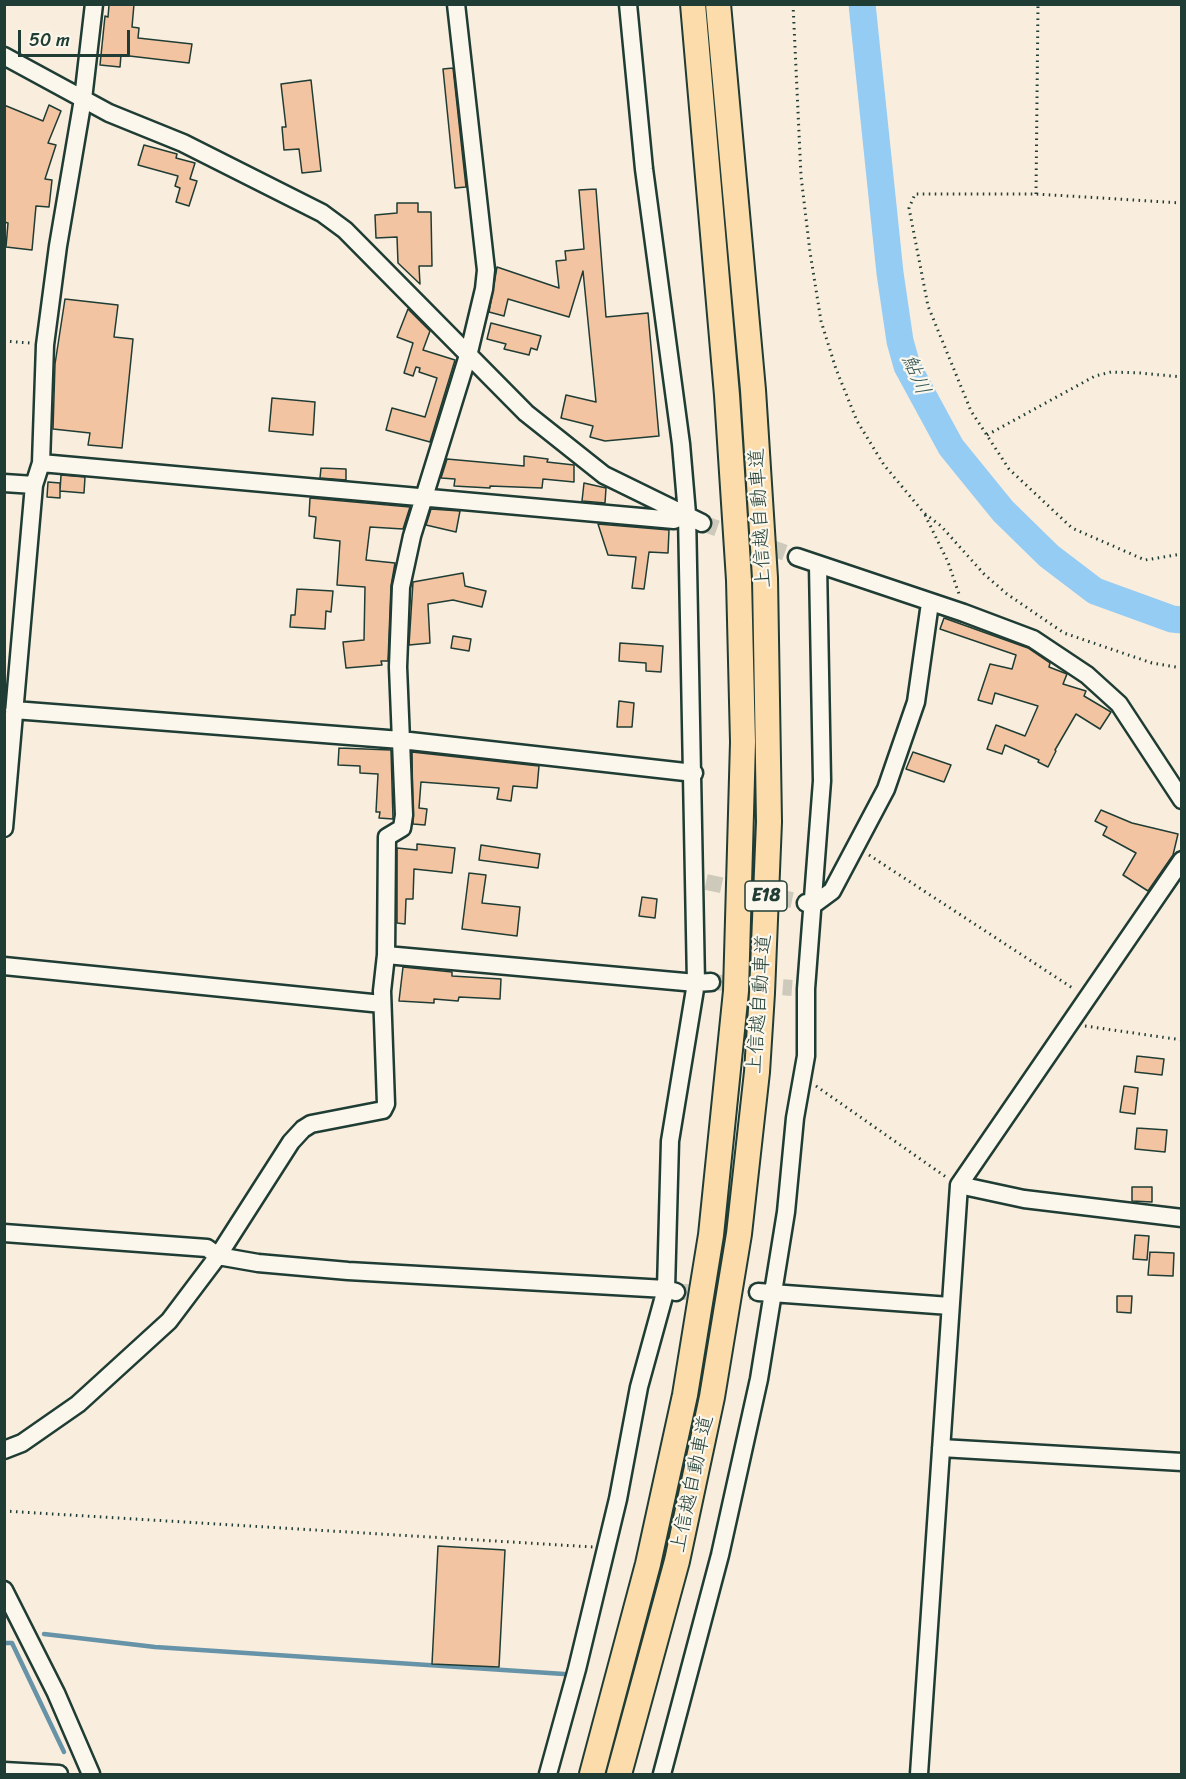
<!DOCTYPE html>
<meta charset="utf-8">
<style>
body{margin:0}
#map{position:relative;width:1186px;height:1779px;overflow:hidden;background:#f9eddd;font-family:Sriracha,sans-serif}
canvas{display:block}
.frame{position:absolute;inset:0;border:6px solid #1f3d34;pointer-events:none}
.scale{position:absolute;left:18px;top:30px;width:112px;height:27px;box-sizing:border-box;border:3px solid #1f3d34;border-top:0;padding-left:8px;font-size:18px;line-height:21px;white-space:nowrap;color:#1f3d34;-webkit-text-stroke:4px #fbf7ec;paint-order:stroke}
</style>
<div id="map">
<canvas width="1186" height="1779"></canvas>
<div class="frame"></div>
<div class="scale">50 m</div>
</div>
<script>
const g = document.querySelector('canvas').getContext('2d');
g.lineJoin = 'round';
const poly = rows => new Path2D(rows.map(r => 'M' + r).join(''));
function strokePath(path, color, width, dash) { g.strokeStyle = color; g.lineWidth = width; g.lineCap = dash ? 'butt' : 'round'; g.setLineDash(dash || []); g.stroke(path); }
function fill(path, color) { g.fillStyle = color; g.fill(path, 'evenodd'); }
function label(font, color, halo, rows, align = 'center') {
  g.font = font + ' Sriracha,"Klee One",sans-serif'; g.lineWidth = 4.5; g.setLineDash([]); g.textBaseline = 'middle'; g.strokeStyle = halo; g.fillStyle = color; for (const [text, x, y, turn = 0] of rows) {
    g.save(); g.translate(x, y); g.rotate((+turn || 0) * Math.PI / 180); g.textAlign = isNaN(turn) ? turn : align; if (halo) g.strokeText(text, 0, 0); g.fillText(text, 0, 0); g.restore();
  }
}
const stream = poly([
 [44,1634,155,1647,564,1674],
 [4,1643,12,1643,64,1752]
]);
const river = poly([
 [862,4,890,273,900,341,907,366,951,447,1003,511,1049,556,1095,591,1172,619,1182,620]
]);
const building = poly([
 [134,4,132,27,139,28,138,38,192,44,189,63,121,55,120,67,100,65,105,16,108,17,109,5,134,4],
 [453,68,466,187,455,188,443,69,453,68],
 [311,80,321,171,302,173,299,149,284,150,282,127,286,127,281,84,311,80],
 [4,105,43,121,49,105,61,111,48,143,56,145,45,179,52,180,49,207,36,206,32,250,6,247,8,223,4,222,4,105],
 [144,145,177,154,176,158,195,163,190,179,197,181,189,206,176,202,180,188,175,186,178,176,138,165,144,145],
 [596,189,606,317,648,313,659,436,605,441,590,437,593,426,561,418,566,395,596,402,583,271,569,317,508,299,504,316,489,312,497,267,559,288,556,261,566,260,565,251,584,249,579,190,596,189],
 [397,203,418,203,418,212,431,212,432,266,419,266,420,284,398,263,397,237,376,238,375,215,397,213,397,203],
 [65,299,118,305,114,337,133,339,122,448,88,445,90,433,53,429,55,364,65,299],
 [408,309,430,331,423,350,455,360,430,442,386,430,392,408,425,417,437,378,419,372,420,368,416,367,413,376,404,373,413,343,397,337,408,309],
 [491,323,541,336,537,350,531,348,529,355,504,349,506,344,487,339,491,323],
 [272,398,315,402,313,435,269,431,272,398],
 [524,456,548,459,547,462,574,465,574,482,543,479,542,488,490,486,490,488,454,486,455,479,441,478,447,459,524,466,524,456],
 [321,468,346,469,346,480,320,478,321,468],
 [61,475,85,477,84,493,60,491,61,475],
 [48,482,60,483,60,498,47,497,48,482],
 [584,483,606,488,605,503,582,501,584,483],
 [310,498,410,507,403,529,370,527,366,560,395,563,391,586,388,661,381,661,382,665,346,668,343,642,364,640,365,587,337,585,340,541,314,538,316,517,309,516,310,498],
 [431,509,460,511,456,532,426,525,431,509],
 [598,524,669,530,668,553,649,552,644,589,632,588,636,557,608,555,598,524],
 [463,573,465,586,486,591,482,607,453,600,428,604,430,643,409,645,413,582,463,573],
 [297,589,333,591,331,612,326,611,325,629,290,627,291,615,295,615,297,589],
 [944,618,1028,648,1050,663,1049,667,1067,674,1063,684,1086,691,1084,696,1111,712,1100,729,1076,714,1055,750,1056,751,1048,767,1038,762,1039,760,1005,745,1002,754,987,749,996,725,1025,736,1038,706,995,693,992,704,978,700,990,664,1012,669,1016,655,940,629,944,618],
 [453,636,471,639,469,651,451,648,453,636],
 [620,643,663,646,661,672,646,671,646,663,619,661,620,643],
 [619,701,634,703,632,727,617,727,619,701],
 [339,748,391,750,393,819,379,818,380,812,376,812,378,774,360,773,360,766,338,765,339,748],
 [412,752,539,766,537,788,513,786,511,801,497,799,499,788,421,782,419,808,427,809,425,825,413,824,412,752],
 [913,752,951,765,944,782,906,769,913,752],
 [1101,810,1132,823,1178,834,1173,855,1148,891,1123,875,1136,853,1103,835,1107,827,1095,821,1101,810],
 [417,844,455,848,452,873,414,869,413,899,406,899,405,924,397,923,397,848,417,850,417,844],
 [481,845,540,854,538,868,479,860,481,845],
 [469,873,486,875,482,903,520,907,517,936,462,929,469,873],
 [642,897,657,899,655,918,639,916,642,897],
 [403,967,452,972,452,976,501,979,500,999,459,997,458,1001,434,999,434,1003,399,1001,403,967],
 [1137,1056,1164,1059,1162,1075,1135,1072,1137,1056],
 [1124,1086,1138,1088,1135,1114,1120,1112,1124,1086],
 [1137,1128,1167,1130,1165,1152,1135,1149,1137,1128],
 [1132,1187,1152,1187,1152,1202,1132,1201,1132,1187],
 [1135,1235,1149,1236,1147,1260,1133,1259,1135,1235],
 [1150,1252,1174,1253,1173,1276,1148,1275,1150,1252],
 [1117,1296,1132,1296,1131,1313,1117,1312,1117,1296],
 [438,1546,505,1550,499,1667,432,1664,438,1546]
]);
const minorTunnel = poly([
 [702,523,797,557],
 [706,882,806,903],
 [711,982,792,988],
 [677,1292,758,1292]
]);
const path = poly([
 [793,4,801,176,810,252,821,321,836,369,857,421,884,465,924,513,941,526,984,574,1007,594,1064,633,1152,663,1182,668],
 [1036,194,1038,4],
 [1182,203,1036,194,915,194,909,208,928,306,971,411,1009,469,1072,528,1145,560,1182,554],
 [4,341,30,343],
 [987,435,1095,376,1111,372,1140,373,1182,377],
 [925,515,948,562,960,597],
 [869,855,1074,989],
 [1085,1026,1182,1040],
 [816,1086,946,1177],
 [4,1511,593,1547]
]);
const minor = poly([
 [4,56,109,113,183,143,322,213,345,230,526,413,604,475,702,523],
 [41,463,674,520,687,514],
 [4,483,34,485],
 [797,557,964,613,1033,639,1087,675,1119,704,1182,800],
 [14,710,401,740,694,773],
 [4,828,34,485,41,463,45,345,58,246,83,99,94,4],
 [806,903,813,905,832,891,886,789,916,702,930,603],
 [386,955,696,983,711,982],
 [4,966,382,1004],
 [959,1185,1024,1199,1182,1218],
 [4,1233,207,1248,218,1256,258,1263,348,1271,666,1289,676,1292],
 [758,1292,950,1306],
 [941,1448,1182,1462],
 [4,1450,22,1443,78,1404,169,1321,218,1256,291,1142,303,1129,311,1124,383,1110,386,1104,382,991,386,955,387,837,402,828,404,815,398,667,401,587,412,536,469,352,484,289,486,270,456,4],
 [4,1590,56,1693,91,1774],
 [4,1771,59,1774],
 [548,1774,577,1669,618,1499,639,1387,666,1289,670,1141,696,983,687,514,681,444,644,169,628,4],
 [662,1774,720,1555,759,1379,786,1212,795,1118,806,1056,806,989,822,781,818,565],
 [919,1774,959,1185,1182,860]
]);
const highway = poly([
 [592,1774,648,1564,685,1395,711,1235,736,991,743,742,739,580,727,395,693,4],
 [619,1774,677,1561,712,1397,739,1234,757,1072,762,993,769,822,765,578,753,390,718,4]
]);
const shields = [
 [766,896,42]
];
const shieldNames = [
 ["E18",766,896]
];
const streetNames = [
 ["上信越自動車道",761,518,-93],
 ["上信越自動車道",760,1004,-86],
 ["上信越自動車道",693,1484,-78]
];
const waterNames = [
 ["鮎川",915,375,67]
];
strokePath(stream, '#6693a7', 4.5);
strokePath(river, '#95ccf4', 27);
fill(building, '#f2c4a2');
strokePath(building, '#1f3d34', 1.5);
strokePath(minorTunnel, '#cdcabb', 16, [16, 8]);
strokePath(minor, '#1f3d34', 21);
strokePath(highway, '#1f3d34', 28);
strokePath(path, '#1f3d34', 3, [1.5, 4.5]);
strokePath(minor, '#fbf7ec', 16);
strokePath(highway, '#fddcac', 24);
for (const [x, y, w] of shields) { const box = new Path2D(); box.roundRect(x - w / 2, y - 15, w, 30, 4.5); g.fillStyle = '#fbf7ec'; g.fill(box); strokePath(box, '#1f3d34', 1.5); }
label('bold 18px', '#1f3d34', null, shieldNames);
label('20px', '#1f3d34', '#fbf7ec', streetNames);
label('italic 21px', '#375a5a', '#fbf7ec', waterNames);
</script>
